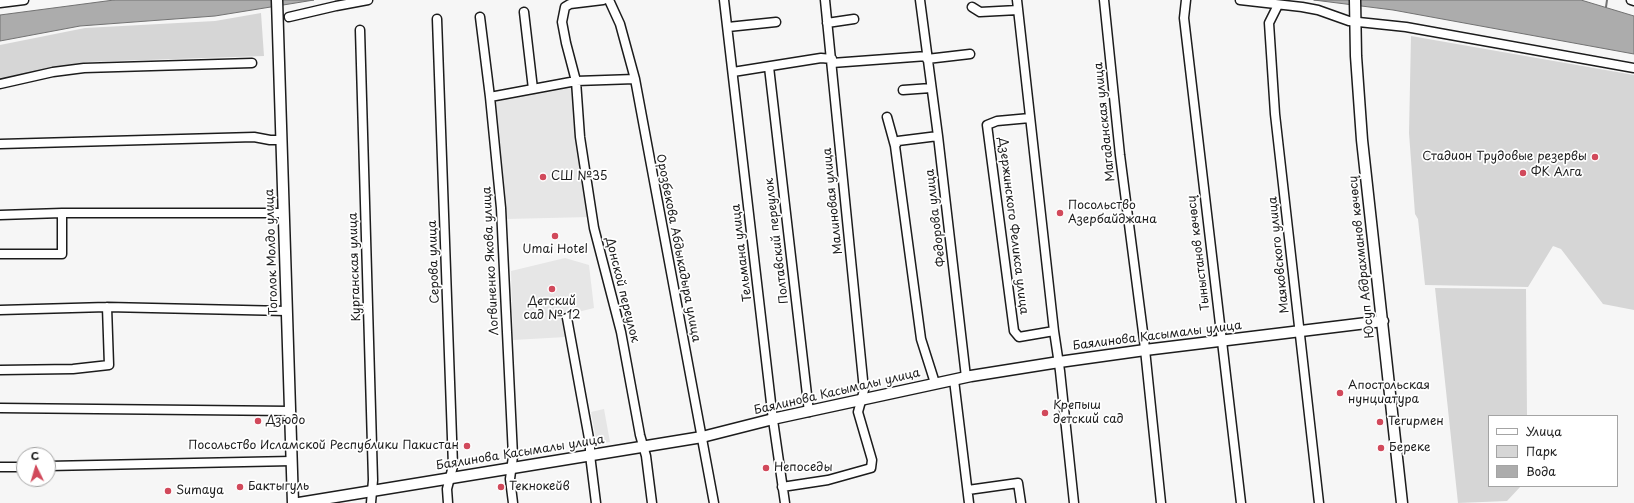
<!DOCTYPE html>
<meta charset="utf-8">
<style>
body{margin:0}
#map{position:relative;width:1634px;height:503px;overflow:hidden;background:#f6f6f6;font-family:"Playpen Sans",sans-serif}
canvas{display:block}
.legend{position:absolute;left:1488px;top:415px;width:130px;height:72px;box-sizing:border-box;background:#fff;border:1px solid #a4a4a4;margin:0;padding:5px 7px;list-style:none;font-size:12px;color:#1c1c1c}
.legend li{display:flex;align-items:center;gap:8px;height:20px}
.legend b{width:20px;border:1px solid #a4a4a4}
.north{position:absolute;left:16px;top:447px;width:40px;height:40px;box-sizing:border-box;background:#fff;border:1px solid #a4a4a4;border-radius:50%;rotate:355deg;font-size:11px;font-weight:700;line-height:16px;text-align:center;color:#1c1c1c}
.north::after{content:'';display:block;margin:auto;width:14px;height:18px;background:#d1495b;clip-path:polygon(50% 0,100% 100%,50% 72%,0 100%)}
</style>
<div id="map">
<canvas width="1634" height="503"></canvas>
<ul class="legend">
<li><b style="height:5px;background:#fff"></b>Улица</li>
<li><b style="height:11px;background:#d6d6d6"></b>Парк</li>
<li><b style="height:11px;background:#acacac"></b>Вода</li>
</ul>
<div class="north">С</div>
</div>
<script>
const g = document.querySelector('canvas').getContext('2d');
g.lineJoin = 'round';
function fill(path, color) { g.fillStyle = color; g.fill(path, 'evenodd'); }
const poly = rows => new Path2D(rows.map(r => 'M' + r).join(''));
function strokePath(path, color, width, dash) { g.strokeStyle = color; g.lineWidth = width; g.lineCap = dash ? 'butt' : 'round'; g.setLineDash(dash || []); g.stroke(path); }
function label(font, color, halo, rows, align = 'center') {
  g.font = font + ' "Playpen Sans",sans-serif'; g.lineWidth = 3.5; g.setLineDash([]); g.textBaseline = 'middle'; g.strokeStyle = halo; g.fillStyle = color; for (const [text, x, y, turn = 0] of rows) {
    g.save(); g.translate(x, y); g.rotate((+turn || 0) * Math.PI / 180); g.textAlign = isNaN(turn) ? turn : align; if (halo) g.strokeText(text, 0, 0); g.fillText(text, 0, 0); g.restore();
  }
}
const built = poly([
 [575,84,590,217,506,219,494,99],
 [565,258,589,265,594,308,562,316,566,337,513,340,511,271],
 [604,409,610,442,597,444,591,412]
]);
const green = poly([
 [261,13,264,56,86,62,0,78,0,45,85,28,215,21],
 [1411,36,1634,75,1634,310,1603,304,1561,249,1553,246,1528,287,1425,285,1418,219,1415,214,1409,133],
 [1435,288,1526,289,1527,416,1489,416,1489,486,1521,486,1507,501,1458,503]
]);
const water = poly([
 [114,0,314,0,215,16,80,26,0,41,0,15,114,0],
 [1314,0,1581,0,1634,16,1634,54,1393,10,1314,0]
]);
const stream = poly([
 [1606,7,1607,0]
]);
const minor = poly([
 [603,0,570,4,565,7,562,22,566,43,576,81,580,137,594,228,621,332,640,435,646,456,652,503],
 [609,0,620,24,635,79,714,503],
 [724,0,773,420,785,503],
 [920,0,938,136,966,377],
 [1017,0,1054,331,1060,371,1074,503],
 [1104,0,1120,155,1144,340,1161,503],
 [1186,0,1184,18,1241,503],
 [1240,0,1302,7,1318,10,1349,21,1406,27,1634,68],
 [1631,0,1634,1],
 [0,3,24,0],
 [1278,5,1269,23,1275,114,1319,503],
 [972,7,980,12,1018,10],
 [524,12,533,89],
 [289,17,336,6,368,0],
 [480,17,490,97,501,208,513,456,510,479,513,503],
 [437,19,453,466,447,489,448,503],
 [827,23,854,19],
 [728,27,776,22],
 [360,30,373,480,371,503],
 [927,59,970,54],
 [832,63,927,56],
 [769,67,809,412],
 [733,72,821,58,832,59],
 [0,84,53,72,84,68,252,63],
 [903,90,931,88],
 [490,97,576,81,635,79],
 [887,117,895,146],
 [1030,118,997,121,987,125,1014,331,1019,337,1054,331],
 [0,144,254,137,270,140,281,140],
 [0,215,62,213,283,213],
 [0,254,62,254,62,213],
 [0,310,107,307,287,311],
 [567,318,590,444,590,455,596,503],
 [0,370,73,369,109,365,107,307],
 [954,380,969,503],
 [935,383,921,339,895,146,898,141,938,136],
 [0,408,290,411],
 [48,466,292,461],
 [0,467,24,467],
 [782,487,828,480,871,468,872,460,858,412,864,390,825,0],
 [968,490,1018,483,1021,503]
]);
const major = poly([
 [277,0,293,503],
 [1355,0,1356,56,1362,140,1402,503],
 [299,503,702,437,777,418,971,376,1059,362,1145,350,1383,321]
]);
const markers = [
 [1595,157,4,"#d1495b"],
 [1523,173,4,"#d1495b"],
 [543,177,4,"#d1495b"],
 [1060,213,4,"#d1495b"],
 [555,236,4,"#d1495b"],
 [552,289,4,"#d1495b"],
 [1340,393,4,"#d1495b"],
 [1045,413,4,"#d1495b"],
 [258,421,4,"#d1495b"],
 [1380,422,4,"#d1495b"],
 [467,446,4,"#d1495b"],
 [1381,448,4,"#d1495b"],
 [766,468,4,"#d1495b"],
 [240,487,4,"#d1495b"],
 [501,487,4,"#d1495b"],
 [168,491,4,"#d1495b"]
];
const streetNames = [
 ["Магаданская улица",1105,122,-96],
 ["Малиновая улица",833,201,-96],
 ["Федорова улица",936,218,-97],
 ["Дзержинского Феликса улица",1013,226,83],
 ["Полтавский переулок",777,241,-97],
 ["Орозбекова Абдыкадыра улица",678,248,79],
 ["Тоголок Молдо улица",272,252,-92],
 ["Тельмана улица",742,253,-97],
 ["Тыныстанов көчөсү",1199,253,-97],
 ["Маяковского улица",1279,255,-96],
 ["Юсуп Абдрахманов көчөсү",1362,257,-96],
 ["Логвиненко Якова улица",491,261,-93],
 ["Серова улица",434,262,-92],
 ["Курганская улица",355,267,-92],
 ["Донской переулок",622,290,76],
 ["Баялинова Касымалы улица",1157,336,-7],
 ["Баялинова Касымалы улица",837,392,-13],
 ["Баялинова Касымалы улица",520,453,-9]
];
const poiNames = [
 ["Стадион Трудовые резервы",1587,157,"right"],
 ["ФК Алга",1531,173],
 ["СШ №35",551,177],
 ["Посольство",1068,206],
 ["Азербайджана",1068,220],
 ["Umai Hotel",555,250,"center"],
 ["Детский",552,302,"center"],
 ["сад № 12",552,316,"center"],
 ["Апостольская",1348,386],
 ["нунциатура",1348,400],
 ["Крепыш",1053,406],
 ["детский сад",1053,420],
 ["Дзюдо",266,421],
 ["Тегирмен",1388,422],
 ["Посольство Исламской Республики Пакистан",459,446,"right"],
 ["Береке",1389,448],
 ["Непоседы",774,468],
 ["Бактыгуль",248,487],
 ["Текнокейв",509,487],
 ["Sumaya",176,491]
];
fill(built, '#e6e6e6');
fill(green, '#d6d6d6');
fill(water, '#acacac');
strokePath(water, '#727272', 1);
strokePath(stream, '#727272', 2);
strokePath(minor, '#1c1c1c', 11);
strokePath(major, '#1c1c1c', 13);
strokePath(minor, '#fff', 8);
strokePath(major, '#fff', 10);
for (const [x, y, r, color] of markers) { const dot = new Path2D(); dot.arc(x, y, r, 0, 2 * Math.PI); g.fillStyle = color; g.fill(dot); strokePath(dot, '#fff', 1.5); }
label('12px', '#1c1c1c', '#fff', streetNames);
label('12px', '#1c1c1c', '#fff', poiNames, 'left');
</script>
